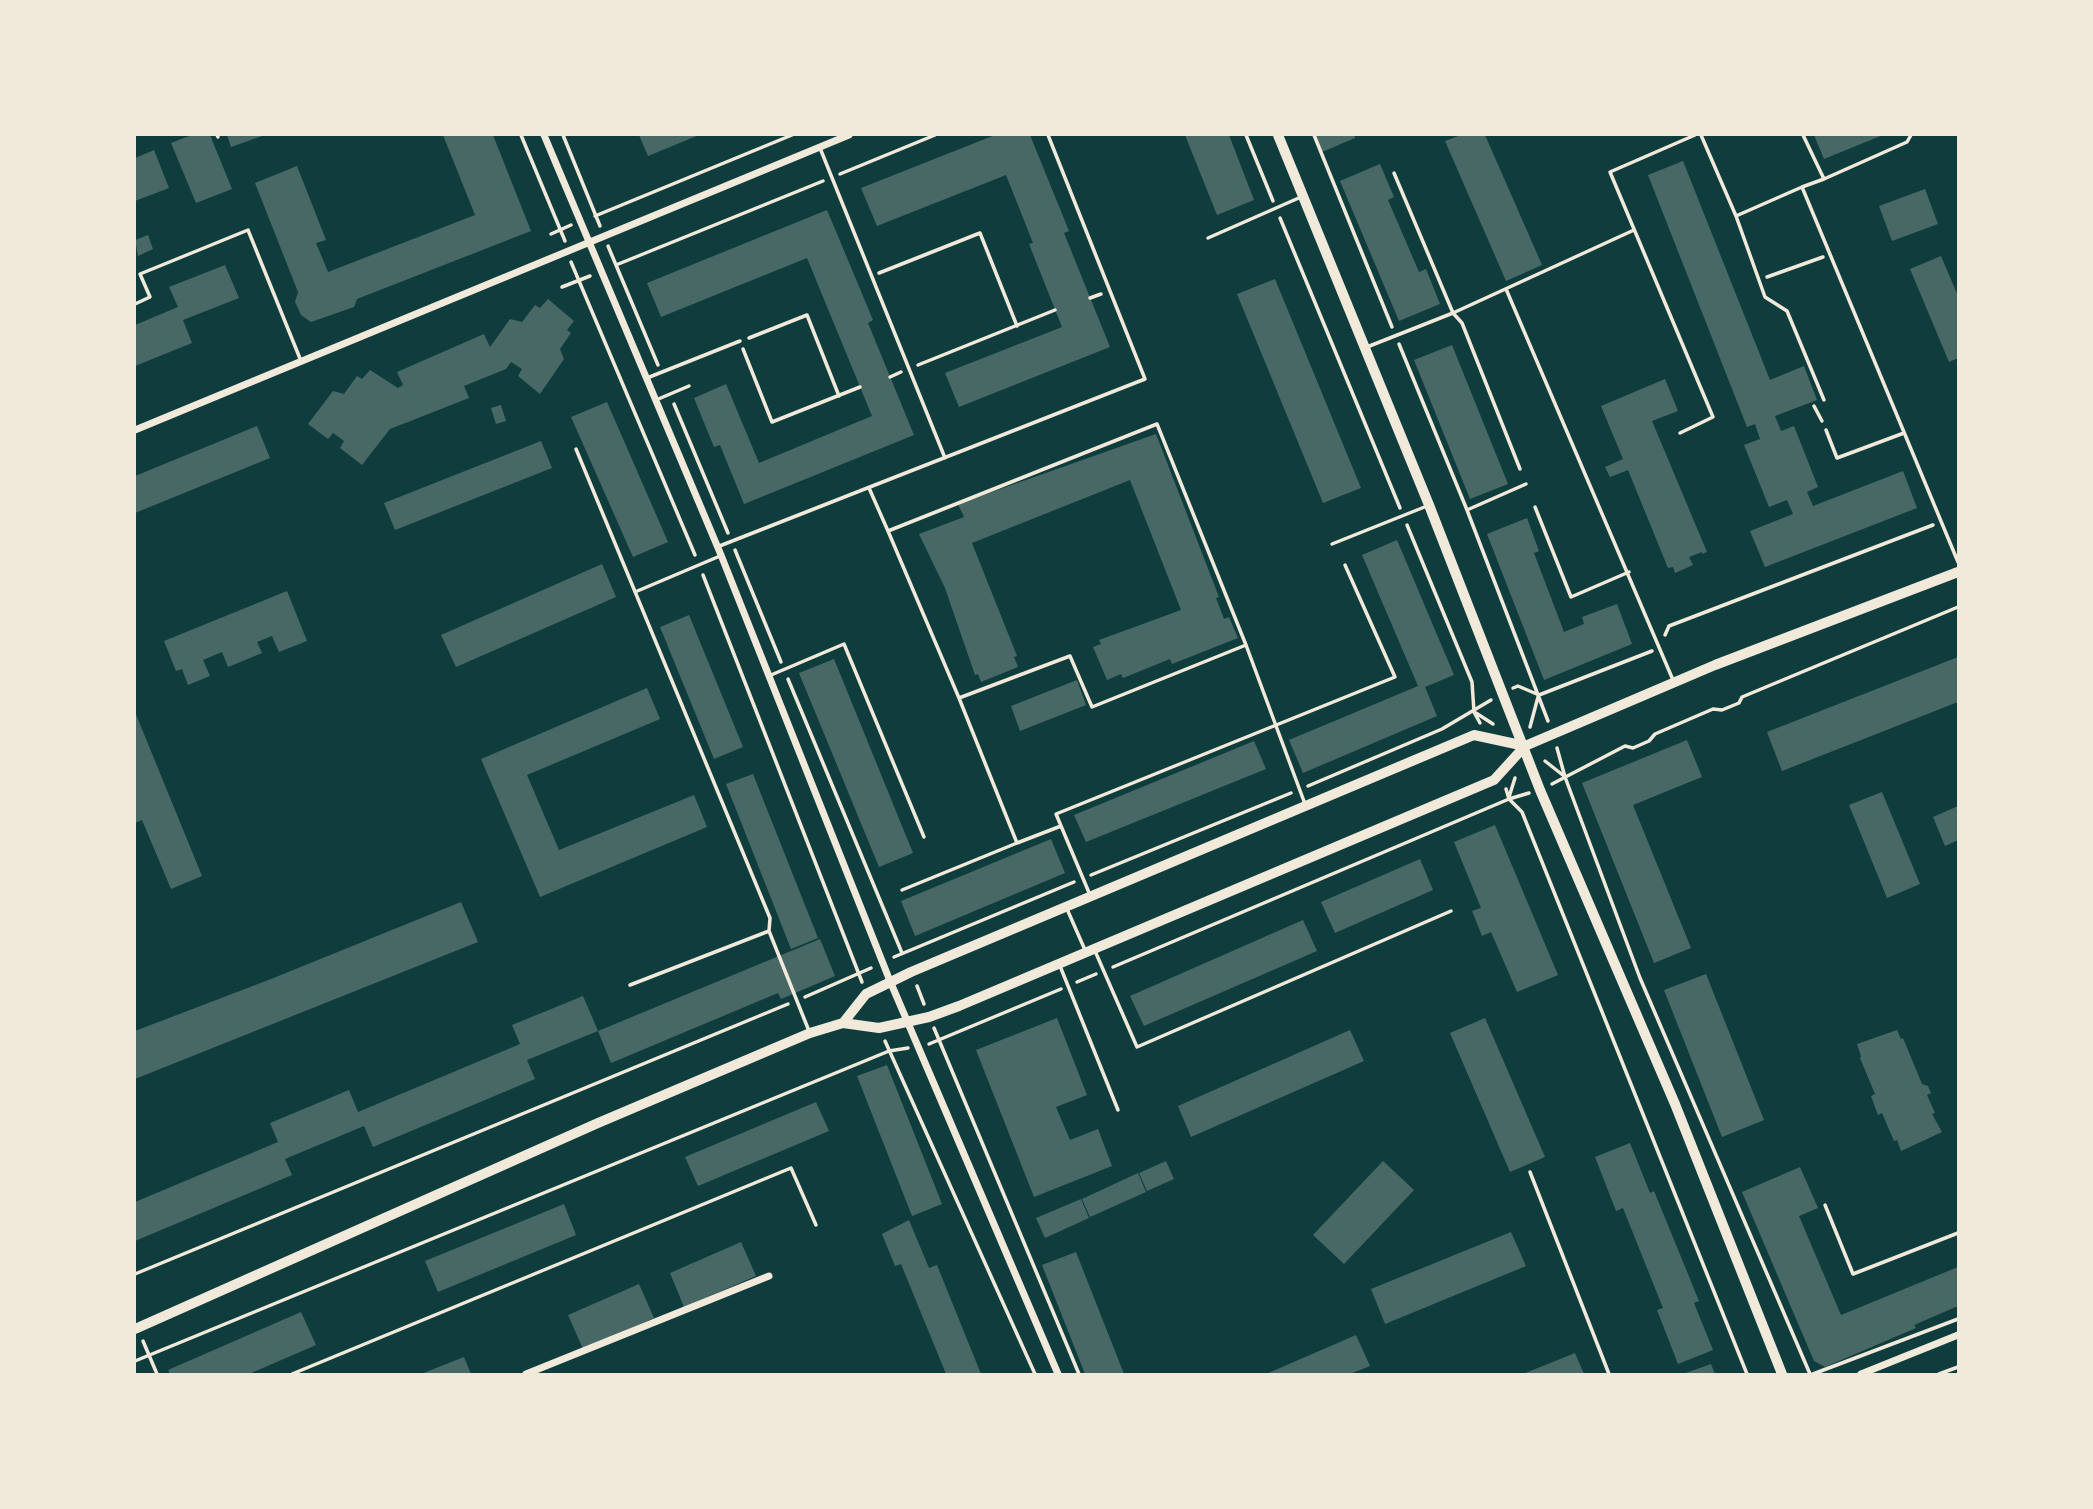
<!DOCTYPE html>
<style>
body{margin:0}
#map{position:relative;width:2093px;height:1509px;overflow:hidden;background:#0f3d3e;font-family:Montserrat,sans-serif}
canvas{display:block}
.frame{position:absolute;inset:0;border:136px solid #f1e9da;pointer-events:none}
</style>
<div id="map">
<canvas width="2093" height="1509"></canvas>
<div class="frame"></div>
</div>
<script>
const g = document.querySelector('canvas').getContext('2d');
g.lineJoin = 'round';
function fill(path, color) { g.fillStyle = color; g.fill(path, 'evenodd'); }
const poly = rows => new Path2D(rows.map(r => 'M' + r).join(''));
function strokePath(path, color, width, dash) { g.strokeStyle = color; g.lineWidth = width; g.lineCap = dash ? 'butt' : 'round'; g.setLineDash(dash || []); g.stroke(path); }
const building = poly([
 [192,135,210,135,232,189,196,203,171,143],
 [227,135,265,135,231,147],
 [443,135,493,135,531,231,357,299,354,307,311,322,301,315,295,302,298,292,255,183,297,166,326,240,316,243,328,272,475,215],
 [639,135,699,135,648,156],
 [995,135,1030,135,1069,231,1064,233,1110,347,959,407,945,373,1062,327,1029,244,1033,243,1006,175,877,226,861,188],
 [1185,135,1229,135,1254,200,1217,215],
 [1315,135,1354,135,1355,138,1322,152],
 [1461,135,1485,135,1542,265,1506,281,1445,141],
 [1814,135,1883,135,1824,159],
 [154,150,169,188,135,201,135,158],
 [1683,161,1770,380,1804,366,1817,400,1775,416,1781,431,1794,426,1818,487,1807,492,1813,506,1903,471,1917,508,1765,567,1750,531,1793,514,1787,500,1769,507,1744,445,1760,439,1755,424,1747,427,1648,175],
 [1380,164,1394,197,1388,200,1419,272,1426,269,1440,304,1399,321,1340,181],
 [1925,189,1938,224,1892,241,1879,206],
 [827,210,873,320,868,323,914,435,744,504,720,445,714,447,694,398,726,384,759,463,872,416,807,258,661,317,647,283],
 [148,235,153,249,138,256,135,240],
 [1941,256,1958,296,1958,358,1949,362,1910,269],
 [225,265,239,298,183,320,192,343,135,366,135,325,178,307,169,287],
 [1275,279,1361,488,1323,503,1237,294],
 [548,299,574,321,567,330,571,333,560,349,564,359,540,394,518,376,522,369,511,362,506,369,464,386,469,398,390,429,362,465,340,448,344,441,333,433,328,439,308,424,333,391,344,394,357,376,362,379,370,370,398,388,403,385,397,372,484,334,490,347,510,319,522,322,535,305,540,308],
 [1452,345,1508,484,1470,499,1414,360],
 [1665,379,1678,411,1652,421,1707,552,1702,554,1702,552,1689,557,1693,565,1675,573,1673,567,1668,568,1628,470,1610,477,1605,467,1623,459,1601,406],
 [607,402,668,542,633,557,571,417],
 [501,405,506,421,496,424,491,408],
 [257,426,270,458,135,513,135,476],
 [1156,434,1219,597,1216,598,1224,619,1229,617,1238,638,1172,664,1170,659,1123,678,1121,674,1107,680,1093,647,1101,644,1099,640,1181,610,1130,480,972,543,1017,656,1014,657,1018,667,981,682,978,674,975,675,945,588,919,534,964,517,958,504],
 [541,441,552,468,395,530,384,503],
 [1527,518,1539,551,1534,553,1564,632,1584,624,1582,617,1617,604,1632,644,1544,680,1487,534],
 [1397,540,1454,675,1425,687,1437,716,1303,773,1289,740,1418,686,1362,555],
 [602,564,616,597,456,667,441,635],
 [287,591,307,641,279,652,272,636,257,642,262,653,228,667,222,652,203,660,210,676,188,685,182,669,176,671,164,641],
 [689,615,743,747,714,759,660,627],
 [1958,657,1958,702,1782,771,1767,732],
 [834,659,913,853,879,867,799,673],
 [1077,680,1086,705,1020,731,1011,706],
 [647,688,660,719,527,775,559,850,694,795,707,827,540,897,481,759],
 [135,712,202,876,171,889,142,820,135,823],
 [1687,740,1702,777,1633,805,1691,948,1654,963,1582,783],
 [1254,741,1266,769,1086,842,1074,815],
 [753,774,818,938,791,949,726,784],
 [1882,792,1920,884,1887,898,1849,805],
 [1958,806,1958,840,1945,846,1933,817],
 [1495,825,1558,975,1517,992,1491,932,1482,936,1472,911,1481,908,1454,842],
 [1051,839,1065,873,915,936,901,901],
 [1420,859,1433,890,1335,933,1321,902],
 [461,902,478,942,135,1079,135,1031,271,979],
 [1303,920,1317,951,1144,1026,1130,996],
 [820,939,835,976,781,999,778,993,611,1063,598,1031],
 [1706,974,1764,1120,1722,1137,1664,990],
 [583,996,598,1031,527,1060,535,1079,373,1147,364,1126,285,1159,292,1175,135,1241,135,1202,278,1142,270,1123,349,1090,358,1112,520,1044,512,1025],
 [1057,1018,1087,1095,1056,1107,1070,1140,1098,1129,1112,1166,1034,1197,976,1050],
 [1485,1018,1545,1157,1510,1172,1450,1033],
 [1350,1030,1364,1061,1191,1137,1178,1106],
 [1897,1030,1901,1039,1903,1038,1922,1084,1928,1086,1931,1093,1927,1095,1935,1113,1932,1114,1942,1132,1901,1151,1897,1140,1894,1141,1882,1113,1878,1115,1871,1096,1875,1094,1860,1058,1861,1056,1857,1044],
 [887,1065,942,1204,912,1216,857,1076],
 [816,1102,829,1131,698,1186,685,1157],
 [1630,1143,1650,1193,1654,1191,1699,1301,1694,1303,1713,1350,1678,1364,1657,1310,1663,1308,1623,1208,1616,1211,1595,1157],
 [1166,1161,1174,1179,1147,1191,1139,1173],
 [1383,1161,1414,1190,1344,1264,1313,1235],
 [1800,1167,1818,1208,1799,1216,1841,1315,1958,1267,1958,1306,1914,1325,1916,1328,1825,1367,1814,1361,1742,1192],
 [1138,1173,1146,1192,1090,1217,1082,1199],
 [1081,1199,1089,1218,1045,1238,1036,1218],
 [564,1204,576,1235,438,1292,425,1261],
 [909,1220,929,1268,937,1265,981,1374,946,1374,901,1264,895,1266,882,1234],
 [1511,1232,1526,1266,1385,1324,1371,1289],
 [741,1242,756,1276,684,1307,670,1273],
 [1076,1252,1124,1374,1085,1374,1042,1265],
 [639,1284,654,1318,583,1349,568,1315],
 [301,1312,316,1345,249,1374,170,1374,168,1370],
 [1356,1335,1370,1366,1350,1374,1266,1374],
 [1575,1353,1584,1374,1523,1374],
 [464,1357,471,1374,421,1374],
 [1711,1364,1715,1374,1683,1374]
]);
const path = poly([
 [521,135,565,241],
 [563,135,600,226],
 [1246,135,1273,201],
 [1314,135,1392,327],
 [840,174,935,135],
 [595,216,792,135],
 [1280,218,1400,508],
 [551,234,571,225],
 [608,246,658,365],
 [571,262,695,555],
 [616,265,823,181],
 [879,273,980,233,1017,326],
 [1767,277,1823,257],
 [562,287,590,276],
 [1090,298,1101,294],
 [749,338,807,315,839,396],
 [1399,344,1467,510,1548,721],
 [743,349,772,422,860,387],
 [918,365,1055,310],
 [890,377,901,372],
 [674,404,728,533],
 [1814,406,1822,421],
 [1467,510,1526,484],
 [1407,525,1472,682,1474,712,1480,723],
 [735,550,781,662],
 [703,575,862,982],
 [1665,635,1669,626,1933,525],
 [788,679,902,953],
 [1513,688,1518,686,1539,695,1652,651],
 [1476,713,1493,724],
 [1530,727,1538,697],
 [1557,748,1565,777,1640,978,1810,1374],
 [1545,761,1564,776],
 [1552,784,1625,746,1633,748,1649,741,1655,734,1713,709,1722,710,1739,703,1742,697,1958,607],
 [1308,786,1442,729,1491,700],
 [1506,789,1509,799,1522,812,1747,1374],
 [1509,797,1515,778],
 [1091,875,1291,793],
 [894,957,1074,882],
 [1113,967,1509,799,1529,793],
 [1077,982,1096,974],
 [917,986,924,1004],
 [805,997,871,968],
 [934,1028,1079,1374],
 [885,1041,1035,1374],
 [929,1044,1061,989],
 [1530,1172,1609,1374],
 [135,1274,788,1004],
 [143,1341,157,1374],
 [135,1361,889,1051,908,1048],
 [1813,1374,1958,1319],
 [1939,1374,1958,1367]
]);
const service = poly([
 [217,135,218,137],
 [1701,135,1736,216],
 [1803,135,1824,179,1802,187,1958,562],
 [820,148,945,458],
 [1394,173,1453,313,1462,323,1520,469],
 [1824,179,1907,142,1911,135],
 [1802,187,1736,216,1765,297,1787,311,1824,400],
 [1208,238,1301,197],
 [1506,289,1673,680],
 [135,304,150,297,140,274,248,230,301,361],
 [1367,347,1453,313,1634,230],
 [647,378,740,341],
 [656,400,689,386],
 [1826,430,1837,458,1904,433],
 [1680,433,1713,417,1610,172,1695,135],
 [576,449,770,918,769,931,809,1031],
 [869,488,888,531,1157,424,1246,645,1305,804],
 [1535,507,1571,597,1629,572],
 [888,531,959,698,1070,656,1092,707,1246,645],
 [1332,544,1427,506],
 [717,547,1145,379,1048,135],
 [635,592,720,556],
 [771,675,844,644,924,837],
 [959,698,1017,843,1061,826],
 [902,890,1017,843],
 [1090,895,1056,814,1395,677,1345,565],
 [1067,909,1085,950],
 [1095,951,1137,1047,1451,911],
 [1060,966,1118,1110],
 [630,985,769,931],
 [1825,1205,1853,1274,1958,1233],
 [292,1374,791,1168,816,1225]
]);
const minor = poly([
 [544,135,721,555,890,981,1058,1374],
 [135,430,849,135],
 [526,1374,769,1276],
 [1861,1374,1958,1335]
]);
const secondary = poly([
 [1278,135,1429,505,1540,790,1675,1104,1782,1374],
 [843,1023,866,994,911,972,1474,735,1525,746],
 [135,1329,598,1123,810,1033,843,1023,879,1028,929,1017,959,1006,1494,780,1525,746,1715,665,1958,572]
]);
fill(building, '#486865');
strokePath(path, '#f1e9da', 3.5);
strokePath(service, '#f1e9da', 3.5);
strokePath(minor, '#f1e9da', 7);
strokePath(secondary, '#f1e9da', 10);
</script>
